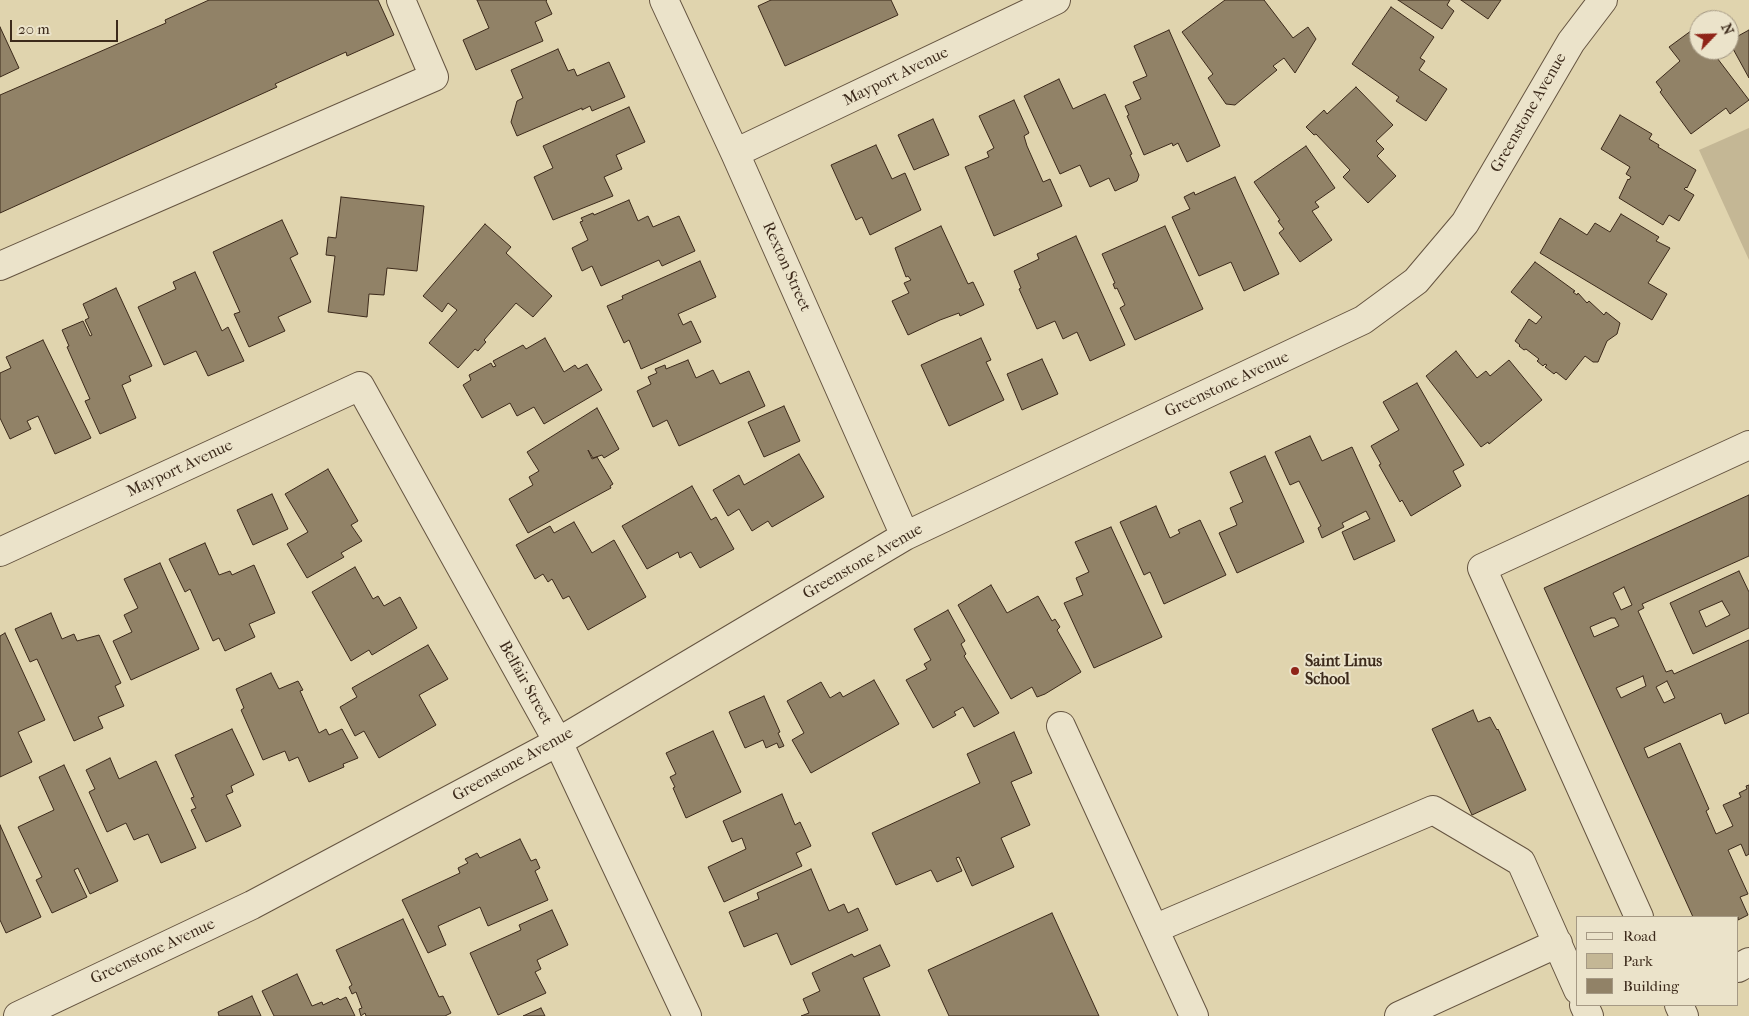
<!DOCTYPE html>
<style>
body{margin:0}
#map{position:relative;width:1749px;height:1016px;overflow:hidden;background:#e0d4ae;font-family:"IM FELL French Canon",serif}
canvas{display:block}
.legend{position:absolute;left:1576px;top:916px;width:162px;height:90px;box-sizing:border-box;background:#ebe3ca;border:1px solid #a59984;margin:0;padding:6px 9px;list-style:none;font-size:15px;color:#3c2a1b}
.legend li{display:flex;align-items:center;gap:10px;height:25px}
.legend b{width:25px;border:1px solid #a59984}
.north{position:absolute;left:1689px;top:10px;width:50px;height:50px;box-sizing:border-box;background:#ebe3ca;border:1px solid #a59984;border-radius:50%;rotate:66deg;font-size:14px;font-weight:700;line-height:20px;text-align:center;color:#3c2a1b}
.north::after{content:'';display:block;margin:auto;width:18px;height:22px;background:#8f2418;clip-path:polygon(50% 0,100% 100%,50% 72%,0 100%)}
.scale{position:absolute;left:10px;top:20px;width:108px;height:22px;box-sizing:border-box;border:2px solid #3c2a1b;border-top:0;padding-left:6px;font-size:15px;line-height:18px;white-space:nowrap;color:#3c2a1b;-webkit-text-stroke:4px #ebe3ca;paint-order:stroke}
</style>
<div id="map">
<canvas width="1749" height="1016"></canvas>
<ul class="legend">
<li><b style="height:6px;background:#ebe3ca"></b>Road</li>
<li><b style="height:14px;background:#c4b795"></b>Park</li>
<li><b style="height:14px;background:#918267"></b>Building</li>
</ul>
<div class="north">N</div>
<div class="scale">20 m</div>
</div>
<script>
const g = document.querySelector('canvas').getContext('2d');
g.lineJoin = 'round';
function fill(path, color) { g.fillStyle = color; g.fill(path, 'evenodd'); }
const poly = rows => new Path2D(rows.map(r => 'M' + r).join(''));
function strokePath(path, color, width, dash) { g.strokeStyle = color; g.lineWidth = width; g.lineCap = dash ? 'butt' : 'round'; g.setLineDash(dash || []); g.stroke(path); }
function label(font, color, halo, rows, align = 'center') {
  g.font = font + ' "IM FELL French Canon",serif'; g.lineWidth = 4; g.setLineDash([]); g.textBaseline = 'middle'; g.strokeStyle = halo; g.fillStyle = color; for (const [text, x, y, turn = 0] of rows) {
    g.save(); g.translate(x, y); g.rotate((+turn || 0) * Math.PI / 180); g.textAlign = isNaN(turn) ? turn : align; if (halo) g.strokeText(text, 0, 0); g.fillText(text, 0, 0); g.restore();
  }
}
const green = poly([
 [1749,128,1749,260,1699,150]
]);
const building = poly([
 [209,0,378,0,394,35,347,56,346,52,275,84,277,87,0,213,0,95,166,23,165,20,209,0],
 [477,0,547,0,546,1,552,14,535,22,543,41,476,70,463,40,489,28,477,0],
 [771,0,891,0,898,15,785,66,758,6,771,0],
 [1225,0,1264,0,1293,38,1308,27,1316,39,1295,73,1284,58,1273,66,1277,70,1235,105,1226,104,1208,78,1213,74,1182,32,1225,0],
 [1398,0,1450,0,1447,5,1454,11,1442,29,1398,0],
 [1461,0,1501,0,1488,19,1461,0],
 [1391,7,1434,37,1420,58,1425,61,1419,70,1447,89,1426,121,1396,101,1399,97,1352,64,1391,7],
 [1699,25,1699,50,1711,50,1749,100,1730,114,1726,108,1691,134,1660,92,1662,90,1656,82,1680,61,1669,47,1699,25],
 [0,27,19,68,0,77,0,27],
 [1169,30,1220,146,1187,162,1178,143,1173,146,1172,143,1144,155,1127,116,1129,115,1125,106,1141,99,1133,82,1147,76,1134,46,1169,30],
 [1749,30,1749,78,1732,47,1729,49,1729,41,1749,30],
 [558,49,568,71,574,69,577,76,609,62,625,97,592,111,590,106,582,110,582,108,517,136,511,122,517,101,523,98,511,70,558,49],
 [1059,79,1073,109,1105,94,1132,154,1130,155,1139,175,1137,181,1115,191,1109,178,1090,187,1080,165,1060,174,1024,96,1059,79],
 [1356,87,1393,125,1376,141,1384,149,1377,156,1396,176,1368,203,1343,177,1350,170,1316,134,1314,135,1306,127,1324,110,1327,114,1356,87],
 [1014,100,1029,133,1024,136,1027,146,1043,182,1050,179,1062,206,994,236,965,167,989,157,987,152,994,148,979,116,1014,100],
 [629,107,645,142,616,155,622,169,604,177,613,196,553,220,534,177,553,168,543,146,629,107],
 [1620,115,1652,134,1649,139,1659,145,1658,147,1696,170,1687,188,1686,187,1684,189,1694,195,1679,221,1669,215,1663,225,1619,198,1628,179,1629,180,1631,177,1626,174,1630,167,1601,149,1620,115],
 [933,119,949,155,914,170,898,135,933,119],
 [876,145,892,179,905,173,921,210,870,235,862,217,856,220,831,165,876,145],
 [1306,146,1335,188,1315,202,1319,207,1312,211,1332,240,1300,262,1279,233,1284,229,1278,221,1280,220,1254,182,1306,146],
 [1235,177,1279,274,1244,291,1231,262,1199,276,1172,217,1190,209,1184,197,1194,192,1195,195,1235,177],
 [341,197,424,206,417,271,387,268,384,295,369,294,367,317,328,312,335,256,326,255,328,237,336,238,341,197],
 [629,200,638,221,648,216,653,227,679,216,695,251,662,266,659,260,601,286,592,266,582,271,572,248,588,240,580,222,583,221,581,218,593,213,594,215,629,200],
 [1621,214,1659,237,1656,241,1670,248,1648,283,1667,294,1652,320,1540,253,1560,218,1587,235,1595,223,1610,232,1621,214],
 [282,220,298,254,290,258,311,302,278,317,285,331,249,347,234,314,240,312,213,252,282,220],
 [485,224,511,247,506,253,552,296,533,317,516,303,484,340,486,342,478,351,475,349,458,368,429,343,457,310,448,303,442,312,423,296,485,224],
 [941,226,968,284,973,282,984,305,960,316,959,313,940,320,908,335,892,301,909,293,904,283,911,280,908,276,906,277,895,248,941,226],
 [1165,226,1203,309,1135,340,1120,308,1125,305,1117,288,1115,289,1113,284,1115,283,1102,254,1165,226],
 [1076,236,1125,345,1090,361,1077,332,1063,339,1055,321,1037,329,1019,289,1021,288,1014,271,1039,259,1037,254,1076,236],
 [700,261,716,297,678,314,683,325,691,321,701,342,641,369,629,340,624,343,607,306,623,299,622,296,700,261],
 [1535,262,1575,291,1573,292,1577,295,1578,293,1587,303,1589,301,1604,315,1606,312,1620,323,1617,334,1607,341,1598,362,1593,362,1585,356,1566,380,1556,372,1554,374,1545,367,1547,365,1545,364,1543,366,1537,361,1539,359,1526,349,1524,350,1519,346,1520,345,1515,341,1529,319,1536,324,1542,317,1511,292,1535,262],
 [195,272,222,331,228,327,244,361,208,376,196,351,164,365,138,307,176,289,173,282,195,272],
 [116,288,152,366,129,376,131,381,122,385,136,418,100,434,85,401,90,399,67,347,69,346,62,330,83,321,90,336,92,335,85,320,89,318,83,304,116,288],
 [545,338,564,372,575,365,578,369,587,364,602,390,544,424,534,407,517,416,510,403,482,418,463,385,471,380,469,375,491,363,493,367,496,366,493,361,523,345,526,349,545,338],
 [981,338,991,360,986,362,1004,400,949,426,921,365,981,338],
 [43,340,91,438,55,454,38,416,27,421,31,429,10,439,0,418,0,373,11,368,6,357,43,340],
 [1456,351,1477,378,1486,371,1490,376,1509,360,1542,400,1489,444,1488,442,1481,447,1426,376,1456,351],
 [1042,359,1058,394,1022,410,1007,374,1042,359],
 [688,360,696,378,713,370,720,384,749,371,765,406,679,446,667,420,653,427,637,391,651,384,648,377,657,373,655,369,665,365,666,369,688,360],
 [1417,383,1464,465,1453,471,1461,486,1411,516,1402,500,1400,502,1379,465,1381,464,1371,446,1399,430,1383,402,1417,383],
 [784,406,800,441,764,457,748,422,784,406],
 [597,408,619,449,604,458,602,455,593,458,588,450,592,459,597,457,613,484,610,486,611,488,528,533,509,499,533,485,529,477,539,471,527,452,597,408],
 [1310,436,1322,461,1352,447,1395,541,1354,560,1342,532,1370,519,1366,511,1342,523,1344,527,1322,538,1318,528,1321,526,1299,481,1290,485,1275,452,1310,436],
 [799,454,824,497,772,527,768,521,752,531,739,509,728,516,713,490,739,475,744,485,799,454],
 [1265,456,1304,542,1237,573,1219,533,1237,525,1230,508,1243,502,1230,472,1265,456],
 [328,469,358,521,351,525,362,541,341,553,344,557,307,578,287,544,308,532,285,494,328,469],
 [692,486,711,520,716,517,734,549,700,568,691,552,680,558,678,552,647,569,622,526,692,486],
 [272,494,288,529,253,545,237,510,272,494],
 [1749,495,1749,556,1642,604,1644,608,1638,611,1666,672,1672,670,1674,674,1749,640,1749,713,1725,724,1721,713,1644,748,1648,758,1680,743,1709,809,1706,811,1716,834,1733,826,1723,805,1741,797,1739,793,1747,789,1746,786,1749,785,1749,854,1746,856,1741,844,1728,850,1748,894,1740,897,1748,915,1738,920,1738,917,1693,917,1544,588,1749,495],
 [1624,587,1632,605,1621,610,1613,593,1624,587],
 [1611,618,1615,618,1619,626,1594,637,1590,627,1611,618],
 [1643,676,1646,686,1621,698,1616,688,1643,676],
 [1667,681,1675,698,1664,703,1656,687,1667,681],
 [1156,506,1170,538,1180,533,1178,530,1200,520,1226,575,1164,604,1150,572,1144,575,1120,522,1156,506],
 [574,522,592,553,614,540,646,597,588,630,569,596,563,599,552,579,548,582,543,574,535,579,516,545,550,526,554,533,574,522],
 [1111,527,1162,637,1094,668,1064,603,1083,595,1076,578,1089,572,1075,542,1111,527],
 [205,543,219,575,230,571,232,575,254,565,275,613,249,624,255,637,225,651,219,638,213,641,190,589,185,592,169,559,205,543],
 [160,563,199,649,131,680,113,641,132,632,124,615,138,608,124,579,160,563],
 [355,567,373,599,378,596,384,606,400,597,417,628,372,655,369,650,351,661,312,592,355,567],
 [1739,571,1749,592,1749,628,1693,654,1670,603,1739,571],
 [1722,601,1730,615,1706,627,1699,611,1722,601],
 [991,585,1007,613,1038,596,1052,621,1055,619,1060,627,1057,630,1081,672,1045,694,1037,697,1032,687,1011,699,958,605,991,585],
 [948,610,965,641,961,644,966,654,964,656,999,713,974,727,963,707,954,712,956,715,933,728,906,680,927,669,924,664,931,660,914,629,948,610],
 [51,613,62,639,74,634,77,641,99,635,121,683,115,686,124,706,98,717,103,728,74,741,37,659,30,662,15,629,51,613],
 [5,633,45,720,18,732,32,762,0,777,0,636,5,633],
 [428,645,448,679,419,695,436,725,379,758,364,731,355,736,340,707,357,697,352,688,428,645],
 [271,673,279,689,298,681,303,690,300,691,319,733,326,729,329,735,342,729,358,758,343,764,344,767,309,782,298,757,289,761,285,751,263,760,241,710,244,708,236,689,271,673],
 [874,680,899,724,811,773,792,740,804,733,787,701,821,682,830,698,840,692,843,697,874,680],
 [764,696,780,732,778,733,784,746,779,748,777,743,766,748,763,740,745,748,729,712,764,696],
 [1473,710,1478,722,1490,717,1497,730,1498,729,1526,790,1472,815,1432,729,1473,710],
 [232,729,254,775,231,786,233,792,226,795,241,826,206,842,191,810,196,808,191,798,194,797,175,755,232,729],
 [713,731,741,792,686,818,673,788,675,787,670,777,676,774,666,753,713,731],
 [1014,732,1032,773,1011,782,1030,825,1001,838,1014,867,972,886,959,857,956,858,962,871,937,882,931,870,896,885,872,833,980,783,967,754,1014,732],
 [110,758,119,779,156,761,196,848,161,863,148,834,134,840,126,823,107,832,89,792,95,789,86,770,110,758],
 [64,765,118,881,90,894,78,868,74,870,87,897,52,913,36,880,42,877,18,827,54,810,39,777,64,765],
 [782,794,795,825,800,822,811,846,796,853,802,866,724,902,708,867,746,849,742,838,732,842,723,821,782,794],
 [0,825,41,917,6,933,0,920,0,825],
 [520,839,531,861,536,859,540,868,535,871,548,900,488,926,480,907,438,926,446,945,428,953,402,900,460,873,458,868,468,863,465,859,477,853,480,858,520,839],
 [811,869,829,911,844,904,848,913,858,908,868,930,791,965,777,933,744,947,729,912,759,899,757,893,811,869],
 [552,910,568,945,537,960,541,969,535,972,546,993,498,1015,470,953,521,930,519,925,552,910],
 [1052,913,1099,1016,949,1016,928,970,1052,913],
 [403,919,439,997,443,996,451,1013,445,1016,366,1016,365,1013,361,1016,359,1009,362,1008,356,992,352,994,349,987,352,985,336,950,403,919],
 [880,945,890,966,863,978,880,1016,801,1016,809,1013,803,999,820,991,812,973,852,954,854,957,880,945],
 [297,974,312,1006,322,1002,323,1005,338,998,340,1000,346,997,355,1016,274,1016,262,991,297,974],
 [252,996,261,1016,219,1016,218,1012,252,996],
 [541,1008,545,1016,523,1016,541,1008]
]);
const minor = poly([
 [664,0,735,153,905,536],
 [735,153,1056,0],
 [0,266,434,77,401,0],
 [0,552,360,386,558,742,687,1016],
 [1061,726,1194,1016],
 [1639,917,1482,568,1749,445],
 [1154,929,1433,810,1521,862,1578,990],
 [1738,968,1749,962],
 [1584,1005,1589,1016],
 [1679,1005,1684,1016],
 [18,1016,252,905,558,742,905,536,1363,320,1416,281,1465,223,1571,42,1603,0],
 [1399,1016,1558,943]
]);
const markers = [
 [1295,671,5,"#8f2418"]
];
const streetNames = [
 ["Mayport Avenue",896,77,-26],
 ["Greenstone Avenue",1529,113,-60],
 ["Rexton Street",786,267,66],
 ["Greenstone Avenue",1227,385,-25],
 ["Mayport Avenue",180,469,-25],
 ["Greenstone Avenue",863,562,-30],
 ["Belfair Street",525,683,61],
 ["Greenstone Avenue",513,765,-29],
 ["Greenstone Avenue",153,952,-25]
];
const poiNames = [
 ["Saint Linus",1305,662],
 ["School",1305,680]
];
fill(green, '#c4b795');
fill(building, '#918267');
strokePath(building, '#3c2a1b', 1);
strokePath(minor, '#655440', 30);
strokePath(minor, '#ebe3ca', 28);
for (const [x, y, r, color] of markers) { const dot = new Path2D(); dot.arc(x, y, r, 0, 2 * Math.PI); g.fillStyle = color; g.fill(dot); strokePath(dot, '#ebe3ca', 2); }
label('16px', '#3c2a1b', '#ebe3ca', streetNames);
label('bold 16px', '#3c2a1b', '#ebe3ca', poiNames, 'left');
</script>
